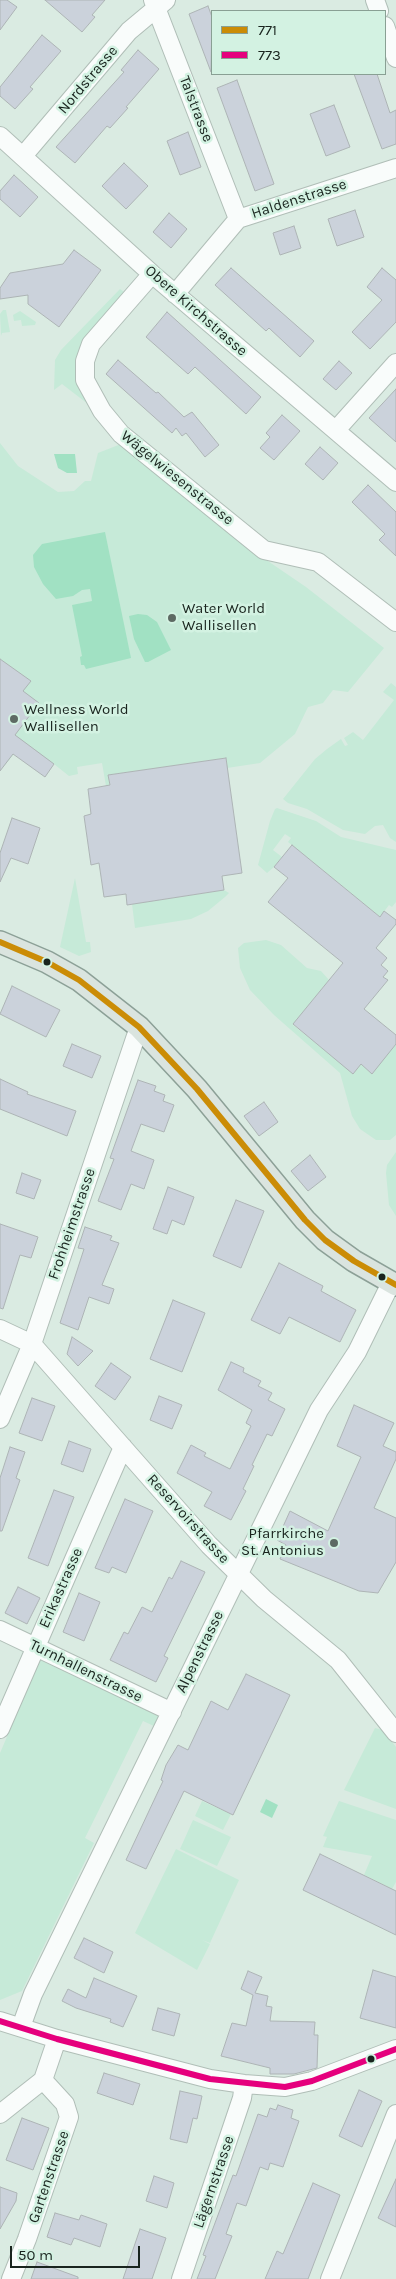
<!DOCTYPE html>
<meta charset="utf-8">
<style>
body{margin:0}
#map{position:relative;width:396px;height:2279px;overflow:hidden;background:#daebe2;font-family:Karla,sans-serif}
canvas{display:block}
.legend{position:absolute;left:211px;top:10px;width:175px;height:65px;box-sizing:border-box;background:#d3f2e2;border:1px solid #89a094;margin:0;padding:6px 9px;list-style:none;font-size:15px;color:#19241e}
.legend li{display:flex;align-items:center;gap:10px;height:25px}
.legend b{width:25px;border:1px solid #89a094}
.scale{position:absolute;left:10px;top:2246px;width:130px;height:22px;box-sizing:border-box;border:2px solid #19241e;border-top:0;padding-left:6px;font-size:15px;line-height:18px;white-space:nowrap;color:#19241e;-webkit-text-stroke:4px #d3f2e2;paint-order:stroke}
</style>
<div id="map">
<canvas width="396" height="2279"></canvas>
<ul class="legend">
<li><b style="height:6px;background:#cb8c06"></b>771</li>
<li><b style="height:6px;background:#e5007d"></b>773</li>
</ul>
<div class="scale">50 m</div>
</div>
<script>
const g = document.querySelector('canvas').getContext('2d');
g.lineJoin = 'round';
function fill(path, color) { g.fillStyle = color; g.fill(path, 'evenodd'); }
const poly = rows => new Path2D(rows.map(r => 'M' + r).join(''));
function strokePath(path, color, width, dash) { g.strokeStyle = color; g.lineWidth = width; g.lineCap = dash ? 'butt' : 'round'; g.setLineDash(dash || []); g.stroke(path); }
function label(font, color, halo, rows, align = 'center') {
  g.font = font + ' Karla,sans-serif'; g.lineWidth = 5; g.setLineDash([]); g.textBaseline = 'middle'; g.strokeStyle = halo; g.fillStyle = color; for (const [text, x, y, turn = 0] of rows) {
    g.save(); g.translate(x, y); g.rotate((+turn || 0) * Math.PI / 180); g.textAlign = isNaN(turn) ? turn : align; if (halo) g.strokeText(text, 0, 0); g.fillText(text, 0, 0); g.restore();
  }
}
const green = poly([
 [120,289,124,292,87,336,88,404,62,384,54,390,55,360,61,350],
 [3,310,6,310,10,332,2,333,1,336,0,314],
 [20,311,36,322,35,325,22,326,21,320,14,321,13,315],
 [0,443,18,466,58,492,74,491,85,481,91,481,98,453,121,444,259,555,306,587,384,648,348,692,333,690,323,703,308,707,295,734,260,763,227,768,226,758,205,761,109,775,110,786,106,786,102,763,77,767,78,774,69,776,54,764,45,777,14,754,0,771],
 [391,683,396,687,396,842,390,838,383,825,375,826,365,834,343,830,307,809,288,803,283,799,315,759,327,749,341,739,345,746,348,745,344,738,353,732,363,740,394,700,383,692],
 [277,808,316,821,341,837,396,850,396,902,392,907,389,905,380,917,288,842,291,838,285,834,273,850,282,857,274,867,267,873,258,865,270,821,275,809],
 [75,878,86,942,90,942,91,952,79,956,60,947],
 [224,890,229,893,225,897,208,911,191,919,135,928,132,904],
 [266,940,281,945,307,968,321,971,329,980,293,1025,353,1073,361,1064,371,1073,396,1044,396,1135,390,1140,376,1140,360,1129,352,1116,340,1073,274,1015,250,990,240,968,238,948,244,943],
 [396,1152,396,1216,389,1205,386,1173,387,1165],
 [40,1660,161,1716,156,1727,143,1721,85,1838,94,1843,22,1991,0,2000,0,1753],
 [375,1728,383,1730,396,1747,396,1809,344,1790],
 [202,1801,231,1814,223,1830,195,1816],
 [339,1801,396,1820,396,1882,392,1889,364,1875,372,1856,323,1847,327,1837,323,1836],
 [193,1820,231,1837,217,1866,180,1849],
 [176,1849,239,1880,210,1943,202,1940,210,1944,197,1970,135,1933]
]);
const water = poly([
 [54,454,75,454,77,473,67,473,58,468],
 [105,532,131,658,86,669,84,665,81,665,80,657,82,656,72,605,92,601,90,589,82,590,73,596,56,599,43,584,34,567,33,555,42,544],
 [138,614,147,615,157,622,171,650,148,662,145,662,134,639,129,616],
 [266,1799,278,1805,272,1818,260,1812]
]);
const building = poly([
 [0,0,7,0,17,7,0,30,0,0],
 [45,0,105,0,92,15,95,17,82,32,45,0],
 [208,6,212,17,211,72,189,14,208,6],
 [42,35,61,51,30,87,33,89,15,109,0,96,0,87,42,35],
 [138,50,159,69,126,107,128,108,110,128,107,126,75,163,56,147,124,72,121,70,138,50],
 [354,74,377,74,390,113,396,110,396,144,382,149,354,74],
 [237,80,274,184,255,191,217,88,237,80],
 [334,105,350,147,326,156,310,114,334,105],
 [188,132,201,167,180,175,167,141,188,132],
 [124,163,148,186,126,209,102,186,124,163],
 [14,175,38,197,20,217,0,199,0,191,14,175],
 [355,210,364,237,337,246,328,219,355,210],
 [169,213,187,229,171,248,153,232,169,213],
 [294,226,301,248,280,255,273,233,294,226],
 [74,250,101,270,59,327,28,304,28,295,0,299,0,288,10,273,63,264,74,250],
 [231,268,314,341,300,357,269,328,266,331,215,285,231,268],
 [382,268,396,280,396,322,370,349,352,332,382,300,367,287,382,268],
 [167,312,261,397,246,414,195,367,188,374,146,337,167,312],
 [118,360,156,393,158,392,184,417,192,412,219,445,205,457,186,433,182,436,176,428,172,433,106,374,118,360],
 [339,361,352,373,336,390,323,379,339,361],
 [396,389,396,442,369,418,396,389],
 [282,415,300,431,274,460,260,448,270,437,266,433,282,415],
 [320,447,338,463,323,480,305,464,320,447],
 [368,485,396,512,396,556,379,540,385,534,352,502,368,485],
 [0,659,31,681,23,691,39,703,15,735,54,764,45,777,13,754,0,771,0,659],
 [226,758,242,873,222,876,224,890,127,905,126,894,104,897,99,863,91,865,84,816,91,814,88,789,110,785,108,775,226,758],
 [12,818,40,828,28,864,11,858,0,882,0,853,12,818],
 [292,845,380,917,384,911,396,920,396,924,376,948,387,958,381,965,388,971,383,977,388,980,364,1009,396,1035,396,1044,372,1074,361,1064,353,1074,293,1024,343,963,268,902,288,878,274,867,292,845],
 [12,986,60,1010,46,1037,0,1014,12,986],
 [72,1044,101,1056,92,1078,63,1066,72,1044],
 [0,1079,28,1092,27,1094,76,1111,67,1136,0,1109,0,1079],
 [138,1080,156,1086,154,1091,165,1095,163,1101,174,1105,164,1132,141,1124,131,1151,154,1160,144,1189,131,1184,121,1210,98,1201,114,1159,110,1158,138,1080],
 [264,1102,278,1122,259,1136,244,1116,264,1102],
 [310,1155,326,1177,308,1191,291,1171,310,1155],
 [22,1173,41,1180,34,1199,16,1193,22,1173],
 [168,1187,194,1197,184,1225,172,1220,167,1234,153,1229,168,1187],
 [236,1200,264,1211,241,1268,213,1256,236,1200],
 [0,1224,38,1237,31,1258,20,1255,3,1309,0,1308,0,1224],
 [85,1227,112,1236,110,1240,119,1243,102,1285,114,1289,109,1304,89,1297,78,1330,60,1323,84,1249,78,1248,85,1227],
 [279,1263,323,1286,321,1291,356,1310,340,1342,289,1317,280,1334,251,1320,279,1263],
 [173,1300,205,1313,182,1372,150,1359,173,1300],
 [72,1337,93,1351,78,1366,67,1354,72,1337],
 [231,1362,244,1368,243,1372,261,1381,258,1386,272,1393,268,1400,285,1409,272,1436,267,1434,252,1465,254,1466,243,1489,246,1491,231,1520,204,1506,212,1492,177,1473,191,1445,206,1453,204,1456,230,1469,251,1426,246,1423,252,1410,218,1390,231,1362],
 [111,1363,131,1377,115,1400,95,1386,111,1363],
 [159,1396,182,1405,172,1429,150,1420,159,1396],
 [32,1398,55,1406,42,1441,19,1433,32,1398],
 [354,1405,394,1423,383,1446,396,1452,396,1459,374,1508,396,1518,396,1562,378,1593,359,1591,280,1559,286,1545,277,1540,290,1511,328,1531,361,1457,337,1446,354,1405],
 [69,1441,91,1449,83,1472,61,1464,69,1441],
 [10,1447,25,1452,16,1478,20,1480,2,1531,0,1531,0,1478,10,1447],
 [54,1490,74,1497,48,1566,28,1558,54,1490],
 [125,1499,153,1511,126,1573,112,1567,109,1573,95,1568,125,1499],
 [181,1561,205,1572,164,1656,168,1658,156,1682,110,1660,124,1632,128,1634,142,1607,152,1612,169,1577,172,1579,181,1561],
 [18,1587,40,1598,27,1624,5,1613,18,1587],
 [79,1593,100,1602,84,1641,63,1632,79,1593],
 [246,1674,290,1695,233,1815,184,1791,146,1869,126,1860,163,1781,161,1780,166,1765,178,1745,188,1750,211,1701,228,1710,246,1674],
 [320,1854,396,1891,396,1935,303,1890,320,1854],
 [84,1938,113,1952,104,1973,74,1958,84,1938],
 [373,1970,396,1977,396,2028,360,2018,373,1970],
 [248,1971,262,1977,255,1993,268,1996,266,2006,272,2007,270,2021,315,2022,314,2035,318,2035,317,2068,294,2074,270,2074,270,2068,221,2056,232,2023,246,2026,253,1995,241,1989,248,1971],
 [94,1978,137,1996,123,2027,110,2022,111,2019,76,2008,62,2001,68,1989,86,1998,94,1978],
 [158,2008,180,2014,174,2036,152,2030,158,2008],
 [104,2073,140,2084,133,2105,97,2093,104,2073],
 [359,2090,382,2101,362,2147,339,2136,359,2090],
 [180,2091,202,2096,197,2119,193,2118,187,2143,170,2139,180,2091],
 [278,2105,293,2110,291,2118,299,2121,283,2167,270,2163,268,2170,260,2167,246,2206,237,2203,226,2234,232,2236,215,2279,197,2279,206,2256,203,2255,233,2175,236,2176,258,2114,267,2117,270,2108,276,2110,278,2105],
 [22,2118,49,2128,33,2170,6,2160,22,2118],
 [154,2176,174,2183,167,2208,146,2201,154,2176],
 [396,2179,396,2227,378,2218,396,2179],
 [313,2183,340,2195,308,2279,265,2279,277,2251,283,2254,313,2183],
 [0,2187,17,2193,16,2201,0,2229,0,2187],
 [55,2213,79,2220,81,2215,107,2224,100,2247,74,2238,71,2245,47,2237,55,2213],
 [140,2229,166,2238,152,2279,123,2279,140,2229],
 [37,2262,78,2277,78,2279,31,2279,37,2262]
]);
const minor = poly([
 [153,0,238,219],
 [375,0,379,11],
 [385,26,396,58],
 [0,136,152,274,396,482],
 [23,156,129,31,166,0],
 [152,274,91,344,85,361,85,380,102,411,121,434,264,550,318,562,396,622],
 [175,294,238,219,396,168],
 [336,430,396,363],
 [0,1329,32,1344,209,1545,264,1599,338,1660,396,1733],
 [0,1419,32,1344,139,1027],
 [0,1630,172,1712],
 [0,1729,123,1447],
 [0,2021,57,2039,210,2079,244,2084,285,2087,312,2081,396,2049],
 [21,2027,33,1994,319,1410,357,1352,391,1283],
 [0,2114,43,2080,57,2039],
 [11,2279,27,2239,69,2117,65,2104,43,2080],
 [181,2279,242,2098,244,2084],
 [330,2279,396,2114]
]);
const major = poly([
 [0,942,47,962,79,980,139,1027,197,1089,305,1220,325,1240,354,1261,396,1285]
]);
const bus1 = poly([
 [0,942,47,962,79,980,139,1027,197,1089,305,1220,325,1240,354,1261,396,1285]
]);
const bus2 = poly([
 [0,2021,57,2039,210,2079,285,2087,312,2081,396,2049]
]);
const markers = [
 [172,618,5,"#5d6a63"],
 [14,719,5,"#5d6a63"],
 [47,962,4.5,"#19241e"],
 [382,1277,4.5,"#19241e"],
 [334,1543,5,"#5d6a63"],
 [371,2059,4.5,"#19241e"]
];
const streetNames = [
 ["Nordstrasse",88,80,-50],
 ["Talstrasse",196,109,69],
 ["Haldenstrasse",299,199,-18],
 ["Obere Kirchstrasse",196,311,41],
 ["Wägelwiesenstrasse",177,478,39],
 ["Frohheimstrasse",72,1224,-71],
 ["Reservoirstrasse",188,1519,48],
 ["Erikastrasse",61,1588,-66],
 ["Alpenstrasse",200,1652,-64],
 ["Turnhallenstrasse",86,1671,26],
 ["Gartenstrasse",49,2177,-71],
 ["Lägernstrasse",214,2182,-71]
];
const poiNames = [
 ["Water World",182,609],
 ["Wallisellen",182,626],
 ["Wellness World",24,710],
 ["Wallisellen",24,727],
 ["Pfarrkirche",324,1534,"right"],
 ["St. Antonius",324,1551,"right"]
];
fill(green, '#c6ead8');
fill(water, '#a1e1c3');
fill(building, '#cbd2db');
strokePath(building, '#adb4b5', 1);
strokePath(minor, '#b0beb7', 20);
strokePath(major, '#8ca097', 24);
strokePath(minor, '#f9fcfb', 18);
strokePath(major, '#dae4df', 21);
strokePath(bus1, '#cb8c06', 6);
strokePath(bus2, '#e5007d', 6);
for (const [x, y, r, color] of markers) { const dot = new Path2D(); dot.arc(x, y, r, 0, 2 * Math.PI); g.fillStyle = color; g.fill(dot); strokePath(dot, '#d3f2e2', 2); }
label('15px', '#19241e', '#d3f2e2', streetNames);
label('15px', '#19241e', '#d3f2e2', poiNames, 'left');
</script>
